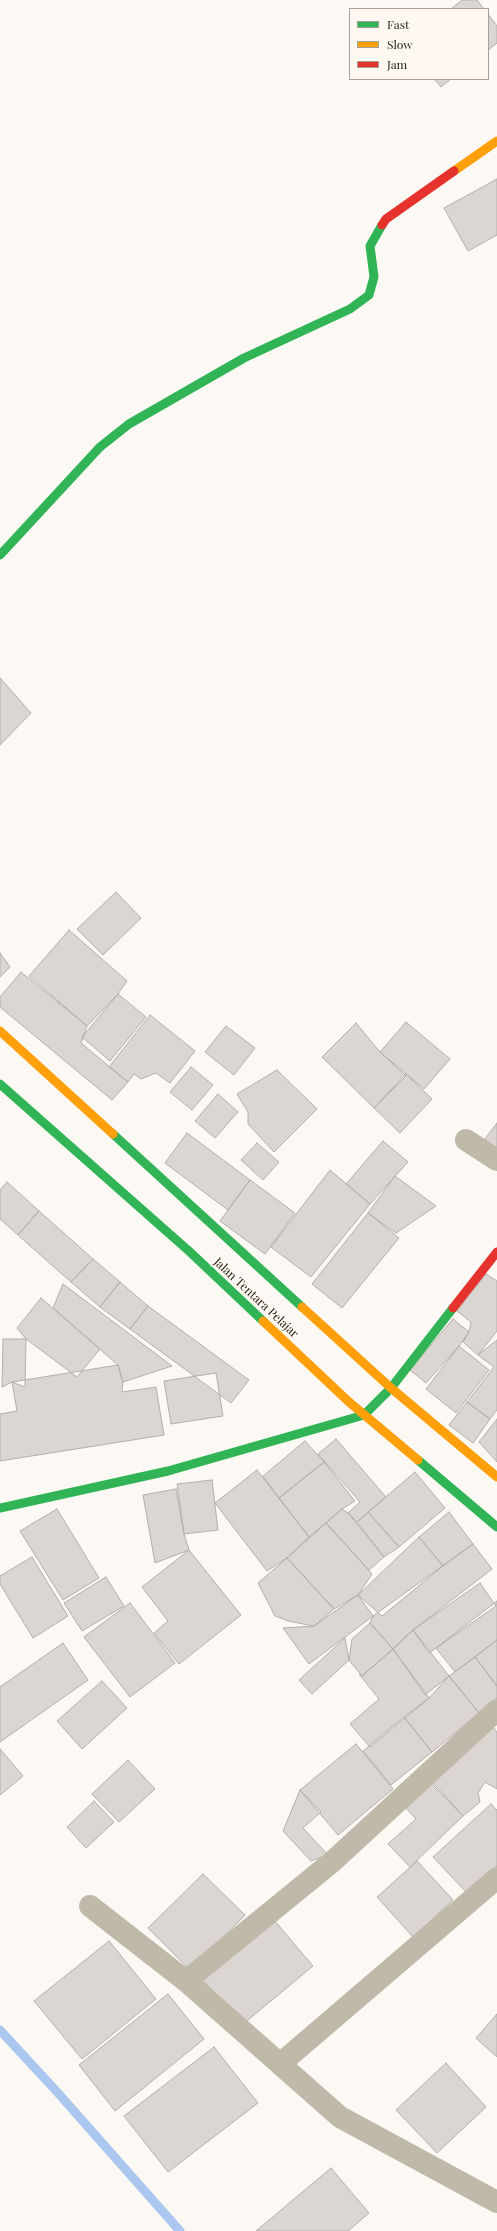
<!DOCTYPE html>
<style>
body{margin:0}
#map{position:relative;width:497px;height:2231px;overflow:hidden;background:#fcf9f5;font-family:"Playfair Display",serif}
canvas{display:block}
.legend{position:absolute;left:349px;top:8px;width:140px;height:72px;box-sizing:border-box;background:#fff9f2;border:1px solid #a5a099;margin:0;padding:5px 7px;list-style:none;font-size:12px;color:#1f1a14}
.legend li{display:flex;align-items:center;gap:8px;height:20px}
.legend b{width:20px;border:1px solid #a5a099}
</style>
<div id="map">
<canvas width="497" height="2231"></canvas>
<ul class="legend">
<li><b style="height:5px;background:#30b455"></b>Fast</li>
<li><b style="height:5px;background:#ff9f0a"></b>Slow</li>
<li><b style="height:5px;background:#e5322d"></b>Jam</li>
</ul>
</div>
<script>
const g = document.querySelector('canvas').getContext('2d');
g.lineJoin = 'round';
const poly = rows => new Path2D(rows.map(r => 'M' + r).join(''));
function strokePath(path, color, width, dash) { g.strokeStyle = color; g.lineWidth = width; g.lineCap = dash ? 'butt' : 'round'; g.setLineDash(dash || []); g.stroke(path); }
function fill(path, color) { g.fillStyle = color; g.fill(path, 'evenodd'); }
function label(font, color, halo, rows, align = 'center') {
  g.font = font + ' "Playfair Display",serif'; g.lineWidth = 3; g.setLineDash([]); g.textBaseline = 'middle'; g.strokeStyle = halo; g.fillStyle = color; for (const [text, x, y, turn = 0] of rows) {
    g.save(); g.translate(x, y); g.rotate((+turn || 0) * Math.PI / 180); g.textAlign = isNaN(turn) ? turn : align; if (halo) g.strokeText(text, 0, 0); g.fillText(text, 0, 0); g.restore();
  }
}
const stream = poly([
 [0,2030,58,2093,180,2231]
]);
const building = poly([
 [462,0,477,0,484,9,451,9,462,0],
 [488,14,497,26,497,43,488,50,488,14],
 [434,79,451,79,441,87,434,79],
 [497,179,497,235,468,251,444,208,497,179],
 [0,678,31,713,0,745,0,678],
 [116,892,141,918,103,955,77,929,116,892],
 [69,930,127,981,118,994,87,1026,29,976,69,930],
 [0,953,10,967,0,977,0,953],
 [21,972,87,1026,81,1043,128,1082,112,1100,0,1007,0,997,21,972],
 [118,994,146,1017,110,1061,82,1037,118,994],
 [150,1015,195,1051,170,1083,156,1073,141,1079,134,1074,128,1082,109,1067,150,1015],
 [406,1022,450,1059,424,1089,380,1052,406,1022],
 [356,1023,380,1052,406,1076,374,1108,322,1057,356,1023],
 [226,1026,255,1048,234,1075,205,1052,226,1026],
 [191,1067,213,1085,192,1110,170,1092,191,1067],
 [277,1070,317,1109,274,1152,248,1124,248,1112,237,1094,277,1070],
 [406,1074,432,1099,400,1133,374,1108,406,1074],
 [218,1094,238,1112,215,1138,195,1121,218,1094],
 [497,1123,497,1149,485,1139,497,1123],
 [187,1133,250,1180,228,1210,165,1163,187,1133],
 [383,1141,408,1162,370,1204,346,1184,383,1141],
 [257,1143,279,1162,263,1180,241,1160,257,1143],
 [330,1170,370,1204,311,1277,271,1247,330,1170],
 [395,1176,436,1206,396,1233,368,1213,395,1176],
 [250,1180,295,1213,265,1254,220,1221,250,1180],
 [7,1182,39,1211,18,1235,0,1219,0,1190,7,1182],
 [39,1211,93,1259,71,1282,18,1235,39,1211],
 [368,1213,399,1238,342,1308,312,1284,368,1213],
 [93,1259,120,1282,100,1307,71,1282,93,1259],
 [486,1274,497,1281,497,1331,478,1355,463,1342,469,1332,471,1322,457,1311,486,1274],
 [120,1282,148,1306,130,1329,100,1307,120,1282],
 [63,1284,172,1366,123,1382,118,1365,53,1308,63,1284],
 [41,1298,100,1349,77,1377,26,1339,17,1328,41,1298],
 [148,1306,249,1380,231,1403,130,1329,148,1306],
 [453,1319,469,1332,459,1346,426,1383,410,1370,453,1319],
 [3,1339,26,1339,25,1387,12,1382,2,1387,3,1339],
 [497,1340,497,1410,490,1419,467,1402,494,1367,478,1355,497,1340],
 [459,1346,489,1370,456,1413,426,1389,459,1346],
 [118,1365,123,1382,122,1392,156,1387,164,1435,0,1461,0,1414,17,1411,12,1382,118,1365],
 [216,1373,223,1416,171,1424,164,1381,216,1373],
 [467,1402,490,1419,473,1443,449,1425,467,1402],
 [497,1419,497,1462,479,1442,497,1419],
 [336,1439,386,1497,357,1522,348,1513,360,1502,318,1454,336,1439],
 [305,1441,324,1462,279,1498,263,1476,305,1441],
 [324,1462,355,1501,342,1509,309,1537,279,1498,324,1462],
 [257,1470,309,1537,287,1558,267,1571,215,1503,257,1470],
 [415,1472,445,1508,399,1547,368,1512,415,1472],
 [212,1480,218,1530,184,1534,177,1484,212,1480],
 [176,1489,184,1534,189,1550,155,1563,143,1495,176,1489],
 [57,1509,99,1578,63,1600,20,1531,57,1509],
 [342,1509,348,1513,384,1557,369,1570,326,1523,342,1509],
 [368,1512,399,1547,384,1557,357,1522,368,1512],
 [449,1512,473,1544,443,1566,419,1537,449,1512],
 [326,1523,372,1574,358,1595,334,1609,287,1558,326,1523],
 [419,1537,443,1566,382,1616,358,1595,419,1537],
 [473,1544,492,1569,413,1630,393,1649,370,1623,373,1616,473,1544],
 [189,1550,241,1615,179,1664,154,1633,168,1621,142,1587,189,1550],
 [32,1557,68,1616,33,1638,0,1584,0,1576,32,1557],
 [287,1558,334,1609,314,1626,288,1621,275,1616,258,1583,287,1558],
 [106,1577,124,1606,82,1631,64,1603,106,1577],
 [480,1583,496,1606,429,1653,413,1630,480,1583],
 [358,1595,373,1616,309,1664,283,1628,314,1626,358,1595],
 [497,1601,497,1640,455,1672,436,1648,497,1601],
 [130,1603,175,1663,130,1697,84,1637,130,1603],
 [370,1623,393,1649,362,1676,349,1660,352,1639,370,1623],
 [413,1630,449,1676,425,1695,393,1649,413,1630],
 [345,1638,349,1660,312,1694,299,1680,345,1638],
 [497,1640,497,1686,475,1657,497,1640],
 [63,1643,88,1680,0,1742,0,1687,63,1643],
 [393,1649,429,1698,370,1747,350,1724,379,1699,359,1674,362,1676,393,1649],
 [475,1657,497,1686,497,1698,479,1713,449,1676,475,1657],
 [449,1676,479,1713,432,1752,404,1717,429,1698,449,1676],
 [102,1681,127,1708,82,1749,57,1721,102,1681],
 [404,1717,432,1752,391,1785,363,1751,404,1717],
 [491,1725,497,1732,497,1789,485,1782,478,1793,480,1802,463,1816,429,1778,491,1725],
 [356,1744,393,1789,338,1835,300,1790,356,1744],
 [0,1749,23,1776,0,1795,0,1749],
 [128,1760,155,1789,119,1822,92,1794,128,1760],
 [428,1780,463,1816,410,1867,388,1844,416,1819,402,1804,428,1780],
 [300,1790,321,1812,303,1828,328,1855,311,1861,283,1831,300,1790],
 [94,1801,114,1822,86,1848,67,1827,94,1801],
 [491,1804,497,1810,497,1866,467,1893,433,1857,491,1804],
 [417,1861,453,1900,413,1937,377,1897,417,1861],
 [203,1874,245,1915,191,1971,148,1928,203,1874],
 [274,1920,313,1966,242,2025,203,1980,274,1920],
 [109,1941,156,1999,82,2059,34,2001,109,1941],
 [168,1994,204,2039,115,2111,79,2065,168,1994],
 [497,2014,497,2057,476,2038,497,2014],
 [214,2047,258,2103,168,2172,124,2116,214,2047],
 [446,2063,486,2107,437,2153,396,2110,446,2063],
 [331,2168,369,2213,348,2231,256,2231,331,2168]
]);
const street = poly([
 [466,1140,497,1160],
 [90,1906,186,1981,340,2117,497,2202],
 [186,1981,332,1862,497,1710],
 [280,2064,497,1878]
]);
const fast = poly([
 [0,555,100,447,129,424,244,358,350,309,369,295,374,277,370,246,382,225],
 [0,1084,190,1252,263,1321],
 [113,1134,302,1307],
 [418,1460,497,1527],
 [0,1508,168,1471,364,1415,391,1388,453,1308]
]);
const slow = poly([
 [454,171,497,141],
 [0,1031,113,1134],
 [302,1307,391,1388,497,1477],
 [263,1321,349,1402,418,1460]
]);
const jam = poly([
 [382,225,386,219,454,171],
 [453,1308,497,1252]
]);
const streetNames = [
 ["Jalan Tentara Pelajar",256,1298,43]
];
strokePath(stream, '#abc7ef', 9);
fill(building, '#dcd6d3');
strokePath(building, '#b3aeab', 1);
strokePath(street, '#c0b8a8', 22);
strokePath(fast, '#30b455', 9);
strokePath(slow, '#ff9f0a', 9);
strokePath(jam, '#e5322d', 9);
label('12px', '#1f1a14', '#fff9f2', streetNames);
</script>
